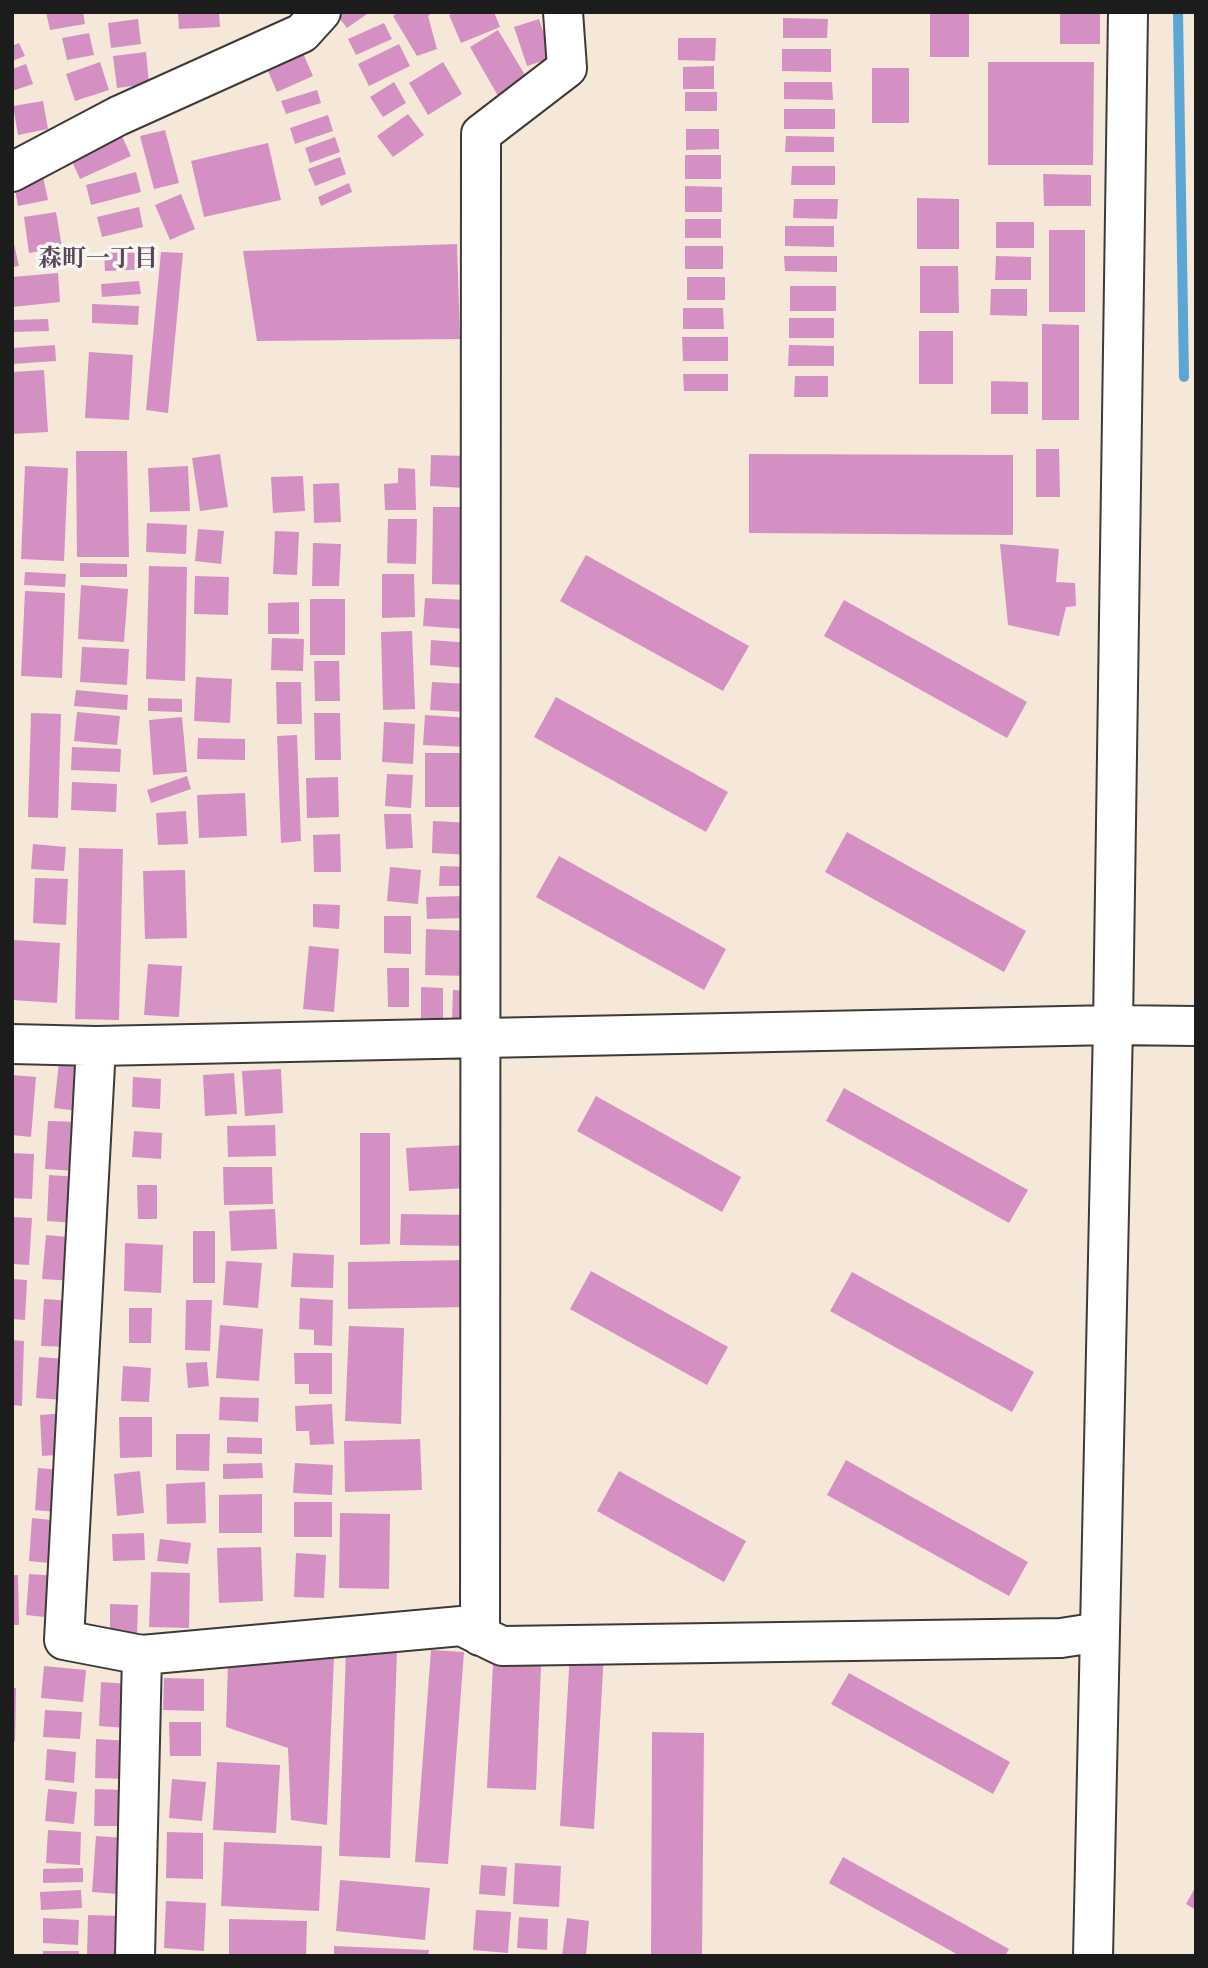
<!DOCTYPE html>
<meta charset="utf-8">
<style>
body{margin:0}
#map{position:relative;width:1208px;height:1968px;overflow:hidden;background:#f5e8d8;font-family:"Libre Bodoni",serif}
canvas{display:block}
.frame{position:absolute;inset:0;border:14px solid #1c1c1c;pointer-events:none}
</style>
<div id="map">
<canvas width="1208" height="1968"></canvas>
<div class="frame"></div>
</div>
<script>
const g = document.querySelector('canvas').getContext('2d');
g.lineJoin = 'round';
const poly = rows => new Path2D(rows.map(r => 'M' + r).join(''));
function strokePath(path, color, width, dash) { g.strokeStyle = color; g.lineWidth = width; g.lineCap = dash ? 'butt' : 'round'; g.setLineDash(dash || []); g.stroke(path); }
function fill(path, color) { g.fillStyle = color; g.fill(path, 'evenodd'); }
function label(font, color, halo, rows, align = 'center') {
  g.font = font + ' "Libre Bodoni","Noto Serif JP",serif'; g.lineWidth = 7; g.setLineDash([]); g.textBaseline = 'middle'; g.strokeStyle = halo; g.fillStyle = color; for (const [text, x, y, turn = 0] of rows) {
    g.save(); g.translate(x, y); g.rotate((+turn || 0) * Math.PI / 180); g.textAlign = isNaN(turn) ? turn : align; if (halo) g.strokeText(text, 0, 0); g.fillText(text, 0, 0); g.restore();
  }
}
const stream = poly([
 [1178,12,1184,377]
]);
const building = poly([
 [46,12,83,12,85,24,50,30],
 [178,12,219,12,220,27,179,29],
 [341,12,370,12,347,28,337,15],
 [398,12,432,12,428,16,437,49,417,56,393,16],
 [457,12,494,12,500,27,461,43,449,15],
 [930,12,969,12,969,57,930,57],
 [1060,12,1100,12,1100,44,1060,44],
 [783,18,828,19,827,38,783,38],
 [138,19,141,44,111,48,108,23],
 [539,19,552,58,527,66,514,27],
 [384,23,392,39,356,55,348,39],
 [498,30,528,80,498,96,470,47],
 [89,33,94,55,67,60,62,38],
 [678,38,716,38,715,61,678,60],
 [19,43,25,56,12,61,12,46],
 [399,44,410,66,369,86,358,64],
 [301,49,313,76,277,92,265,64],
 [782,49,831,49,831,72,782,71],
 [146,52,149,84,117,88,113,56],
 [100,62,109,90,75,101,66,74],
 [443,62,462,94,428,115,409,83],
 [988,62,1094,62,1093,165,988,165],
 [26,64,33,84,12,91,12,69],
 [714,66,714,89,683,89,683,67],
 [872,68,909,68,909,123,872,123],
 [394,82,406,103,383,117,370,97],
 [784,82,832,82,833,100,784,99],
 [317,90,321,103,286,114,281,101],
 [685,92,717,92,717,111,685,111],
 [43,101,48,129,18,135,13,106],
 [784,109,835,109,835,129,784,129],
 [408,114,424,135,393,157,377,136],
 [328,115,333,131,295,144,290,128],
 [686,129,719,129,719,149,686,150],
 [165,130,179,183,154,189,140,136],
 [121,134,131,156,80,179,70,157],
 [786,136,834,137,834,152,785,152],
 [335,137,340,152,310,163,305,148],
 [268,143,281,200,204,217,191,161],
 [685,155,721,155,721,179,685,179],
 [340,157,346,174,315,186,308,169],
 [792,166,835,166,835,185,791,185],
 [136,172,141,192,91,205,86,185],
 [1043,174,1091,175,1091,206,1044,206],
 [43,177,48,200,18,206,14,183],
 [349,183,352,192,321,206,318,197],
 [685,186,722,187,722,212,685,212],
 [181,194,195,229,170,240,155,205],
 [917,198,959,199,959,249,917,249],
 [794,199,838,199,837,219,793,218],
 [139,207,143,227,102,237,97,217],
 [56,212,62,247,29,253,24,217],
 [685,219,721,219,721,238,685,238],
 [996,222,1034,222,1034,248,996,248],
 [785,226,834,226,834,247,785,246],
 [1049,230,1085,230,1085,312,1049,312],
 [12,235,19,266,12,267],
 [457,244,460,339,257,341,243,251],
 [685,246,723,246,723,269,685,269],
 [150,247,151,269,105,271,104,250],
 [161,252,183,253,168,413,146,410],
 [784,256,837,256,837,272,785,271],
 [996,256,1031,257,1031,280,995,280],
 [920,266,958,266,959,313,920,313],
 [58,273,60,302,12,307,12,277],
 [687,277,725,277,725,300,687,300],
 [139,281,141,294,102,297,101,284],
 [790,286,836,286,836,311,790,311],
 [991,289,1027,289,1027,316,990,315],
 [92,304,139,306,138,325,92,323],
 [683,308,723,308,724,329,683,329],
 [789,318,834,318,834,338,789,338],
 [48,319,49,331,12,332,12,320],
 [1042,324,1079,325,1079,420,1042,420],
 [919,331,953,331,953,384,919,384],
 [682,337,728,337,728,361,683,361],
 [55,345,56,361,12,364,12,348],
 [789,345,834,346,834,366,788,366],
 [89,352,133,355,129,420,85,418],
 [44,370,48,432,12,434,12,372],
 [683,374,728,374,728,391,684,391],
 [795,376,828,376,828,397,794,397],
 [991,381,1028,382,1028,414,991,414],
 [1036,449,1059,449,1060,497,1036,497],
 [76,451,127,451,129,557,77,557],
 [220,454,228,507,200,511,192,458],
 [749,454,1013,455,1013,535,749,533],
 [431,455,466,456,465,488,430,486],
 [25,466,68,468,64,561,21,559],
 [188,466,190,511,150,512,148,468],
 [398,468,415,469,416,510,385,510,384,484,398,483],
 [303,476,305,511,273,513,271,477],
 [339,483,341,522,314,523,313,484],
 [433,507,471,507,471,585,432,584],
 [388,519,417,519,416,564,387,563],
 [147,523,187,525,186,554,146,552],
 [198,529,224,531,221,564,195,561],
 [275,531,299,532,297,575,273,574],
 [313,543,341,544,339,586,312,586],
 [1000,544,1059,549,1056,582,1075,583,1076,606,1066,607,1059,636,1008,625],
 [586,555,749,646,723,691,560,601],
 [80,563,127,564,127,577,80,577],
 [149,566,187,567,185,681,146,679],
 [25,572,66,574,65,587,24,585],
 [382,574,414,574,415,617,382,618],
 [195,576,229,577,228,615,194,614],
 [81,585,128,589,124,642,78,639],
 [25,591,65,593,62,678,21,676],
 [425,598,467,600,466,629,423,626],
 [310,599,345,599,345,655,310,655],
 [844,600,1027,702,1007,738,824,636],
 [299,602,299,634,268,634,268,603],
 [412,631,415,709,383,710,381,632],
 [272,638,304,639,303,671,271,670],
 [431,640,469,643,466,668,430,665],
 [82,647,129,649,127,685,80,682],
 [314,661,339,661,340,701,315,701],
 [196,677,232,679,230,723,194,721],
 [276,682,301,682,302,724,277,724],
 [432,682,468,684,467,712,430,710],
 [76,690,128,695,127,710,74,706],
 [556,697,728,792,706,832,534,737],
 [148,698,182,699,182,712,148,711],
 [77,712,120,716,117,745,74,741],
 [31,713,61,714,58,818,28,817],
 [314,713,340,713,341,760,315,760],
 [425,715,469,718,467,747,423,745],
 [182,717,187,772,153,775,149,720],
 [384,722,415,724,413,764,382,762],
 [297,735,301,841,281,843,277,736],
 [198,738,245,739,245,760,197,759],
 [72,747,121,749,120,772,71,770],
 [425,753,476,753,475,807,425,807],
 [387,774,413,775,411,808,385,806],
 [187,776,191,789,151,803,147,790],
 [338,777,339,817,307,818,306,778],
 [72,782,117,784,116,812,71,810],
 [245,793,247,836,199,838,197,795],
 [186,811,188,844,158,845,156,813],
 [384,814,411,814,413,848,386,849],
 [433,821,474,823,472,855,432,853],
 [847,832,1026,931,1004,972,825,872],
 [340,834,341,872,314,872,313,835],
 [33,844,66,847,64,871,31,869],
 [79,848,123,849,119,1020,75,1019],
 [559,856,726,949,704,990,536,897],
 [440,866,470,867,469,886,439,886],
 [390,867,421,870,418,904,387,901],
 [185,870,187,938,145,939,143,871],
 [35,878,68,879,66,925,33,923],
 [465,896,466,918,427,919,426,897],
 [313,904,340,905,339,929,313,927],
 [384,916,411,916,411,954,384,953],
 [426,929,470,931,469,976,425,975],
 [14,940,60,943,57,1003,12,1000],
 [309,946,339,949,334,1012,303,1009],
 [148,964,182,966,179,1017,144,1015],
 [387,968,409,968,409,1007,388,1007],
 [421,987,443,988,443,1019,421,1019],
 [453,990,477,991,476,1020,452,1019],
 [59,1062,83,1064,78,1111,54,1108],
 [281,1069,283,1113,245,1116,242,1071],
 [234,1073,237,1114,205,1116,203,1075],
 [12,1075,36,1077,31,1137,12,1135],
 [133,1077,161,1079,160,1109,132,1107],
 [844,1088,1028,1190,1009,1223,826,1121],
 [596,1096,741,1177,722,1212,577,1131],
 [48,1121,81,1122,78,1171,45,1169],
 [275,1125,276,1156,228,1157,227,1126],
 [134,1131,162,1133,161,1159,132,1157],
 [360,1133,390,1133,390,1244,360,1245],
 [468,1145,470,1188,409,1191,406,1148],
 [12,1153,34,1154,32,1199,12,1198],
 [223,1167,272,1167,273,1204,224,1205],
 [49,1175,78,1177,76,1223,47,1221],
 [137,1185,157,1185,157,1219,138,1219],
 [275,1209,277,1249,231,1251,229,1211],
 [401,1214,473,1215,472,1246,400,1245],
 [12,1217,32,1218,29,1265,12,1264],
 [193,1231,215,1231,215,1283,193,1283],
 [46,1235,78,1238,75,1281,42,1279],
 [125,1243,163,1245,161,1293,124,1291],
 [293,1253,334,1255,333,1288,291,1287],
 [468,1260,470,1307,348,1309,348,1262],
 [226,1261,262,1263,258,1308,223,1305],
 [591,1271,728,1347,707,1385,570,1309],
 [852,1272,1034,1372,1012,1412,830,1311],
 [12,1279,27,1280,25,1320,12,1319],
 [300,1298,333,1300,332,1346,314,1345,314,1330,299,1329],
 [44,1299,73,1301,70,1347,41,1346],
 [186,1300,212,1300,210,1351,185,1350],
 [129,1308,152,1308,151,1343,129,1343],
 [220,1325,263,1329,259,1381,216,1378],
 [349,1326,404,1328,401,1424,345,1421],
 [12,1340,24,1341,22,1406,12,1405],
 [294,1353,332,1353,332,1394,309,1394,309,1384,295,1384],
 [39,1357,66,1359,63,1400,36,1398],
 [207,1362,209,1386,188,1388,186,1363],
 [123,1366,151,1368,149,1402,121,1401],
 [220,1397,259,1398,258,1422,219,1420],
 [332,1404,334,1444,310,1445,309,1431,296,1431,295,1406],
 [66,1413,68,1454,42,1456,40,1415],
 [119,1417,152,1417,152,1457,120,1458],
 [176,1434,210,1434,209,1471,176,1470],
 [227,1437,262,1438,262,1454,227,1453],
 [420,1439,422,1490,345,1492,344,1441],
 [846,1460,1028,1562,1009,1596,827,1495],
 [262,1463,263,1478,223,1479,223,1464],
 [295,1463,333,1465,332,1495,293,1493],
 [38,1468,70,1471,66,1513,35,1510],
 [140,1471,144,1513,117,1516,114,1474],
 [619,1471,746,1541,724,1582,597,1511],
 [205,1482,206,1523,167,1524,166,1484],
 [262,1494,262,1533,219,1533,219,1495],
 [294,1502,332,1502,332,1537,294,1537],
 [340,1513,390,1514,389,1589,339,1588],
 [32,1518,61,1521,58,1564,29,1561],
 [144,1533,145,1560,113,1561,112,1534],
 [160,1539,191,1543,188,1564,157,1561],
 [261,1547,263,1601,219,1603,217,1548],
 [296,1553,326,1555,324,1598,294,1597],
 [151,1572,190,1573,189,1628,149,1627],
 [29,1574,57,1576,54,1618,26,1615],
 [12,1575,18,1575,19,1625,12,1625],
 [110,1604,138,1605,137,1636,110,1634],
 [346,1649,397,1651,390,1858,339,1856],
 [431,1650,464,1652,448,1864,415,1862],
 [570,1652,604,1653,594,1829,560,1826],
 [334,1657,327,1825,291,1820,288,1748,226,1727,228,1663],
 [493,1663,541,1666,536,1790,487,1788],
 [44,1666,86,1670,83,1702,41,1698],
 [849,1673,1010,1762,993,1794,831,1704],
 [164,1678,204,1679,204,1711,163,1710],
 [101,1682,129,1684,126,1728,99,1726],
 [12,1688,16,1688,15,1741,12,1741],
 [45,1710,82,1712,80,1739,43,1737],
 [169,1722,201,1722,201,1756,170,1756],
 [652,1732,704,1733,702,1956,651,1956],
 [96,1739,131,1741,130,1779,95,1778],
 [47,1749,76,1752,74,1783,45,1780],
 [217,1762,280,1765,276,1833,213,1830],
 [172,1779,206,1782,202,1821,169,1818],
 [48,1789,77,1792,74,1824,45,1821],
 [95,1789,124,1790,124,1826,94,1826],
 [48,1830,81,1832,80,1865,46,1863],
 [167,1832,203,1833,203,1879,166,1878],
 [96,1836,123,1838,118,1894,92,1892],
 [224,1842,322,1846,319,1911,221,1906],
 [843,1857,1009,1949,1005,1956,960,1956,829,1883],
 [515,1863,561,1866,559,1907,513,1904],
 [481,1865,507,1867,505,1896,479,1894],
 [83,1868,83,1882,43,1883,43,1869],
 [340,1880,430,1888,425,1940,336,1931],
 [1196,1886,1196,1910,1186,1904],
 [81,1890,82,1908,41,1910,40,1892],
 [166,1901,206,1903,204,1951,164,1948],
 [476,1910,511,1912,508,1953,473,1950],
 [88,1915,122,1916,122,1956,87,1956],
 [519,1917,548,1919,547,1950,517,1948],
 [43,1918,79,1920,78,1945,43,1943],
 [567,1918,589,1921,586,1956,562,1956],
 [229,1919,307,1921,306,1956,229,1956],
 [334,1946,429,1950,428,1956,334,1956],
 [43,1951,79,1951,79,1956,43,1956]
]);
const minor = poly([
 [12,172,118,116,302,33,321,12],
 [12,1044,96,1046,1113,1025,1196,1026],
 [96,1046,64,1640,142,1655,461,1626,502,1646,1061,1638,1100,1632],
 [480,1636,481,134,567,68,563,12],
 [135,1956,142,1655],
 [1093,1956,1113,1025,1128,12]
]);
const neighbourhoodNames = [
 ["森町一丁目",98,260]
];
strokePath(stream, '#5ba6d3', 10);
fill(building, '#d490c3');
strokePath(minor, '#3d3b38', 42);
strokePath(minor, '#fff', 38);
label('bold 24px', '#5c4556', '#f6f6f2', neighbourhoodNames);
</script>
